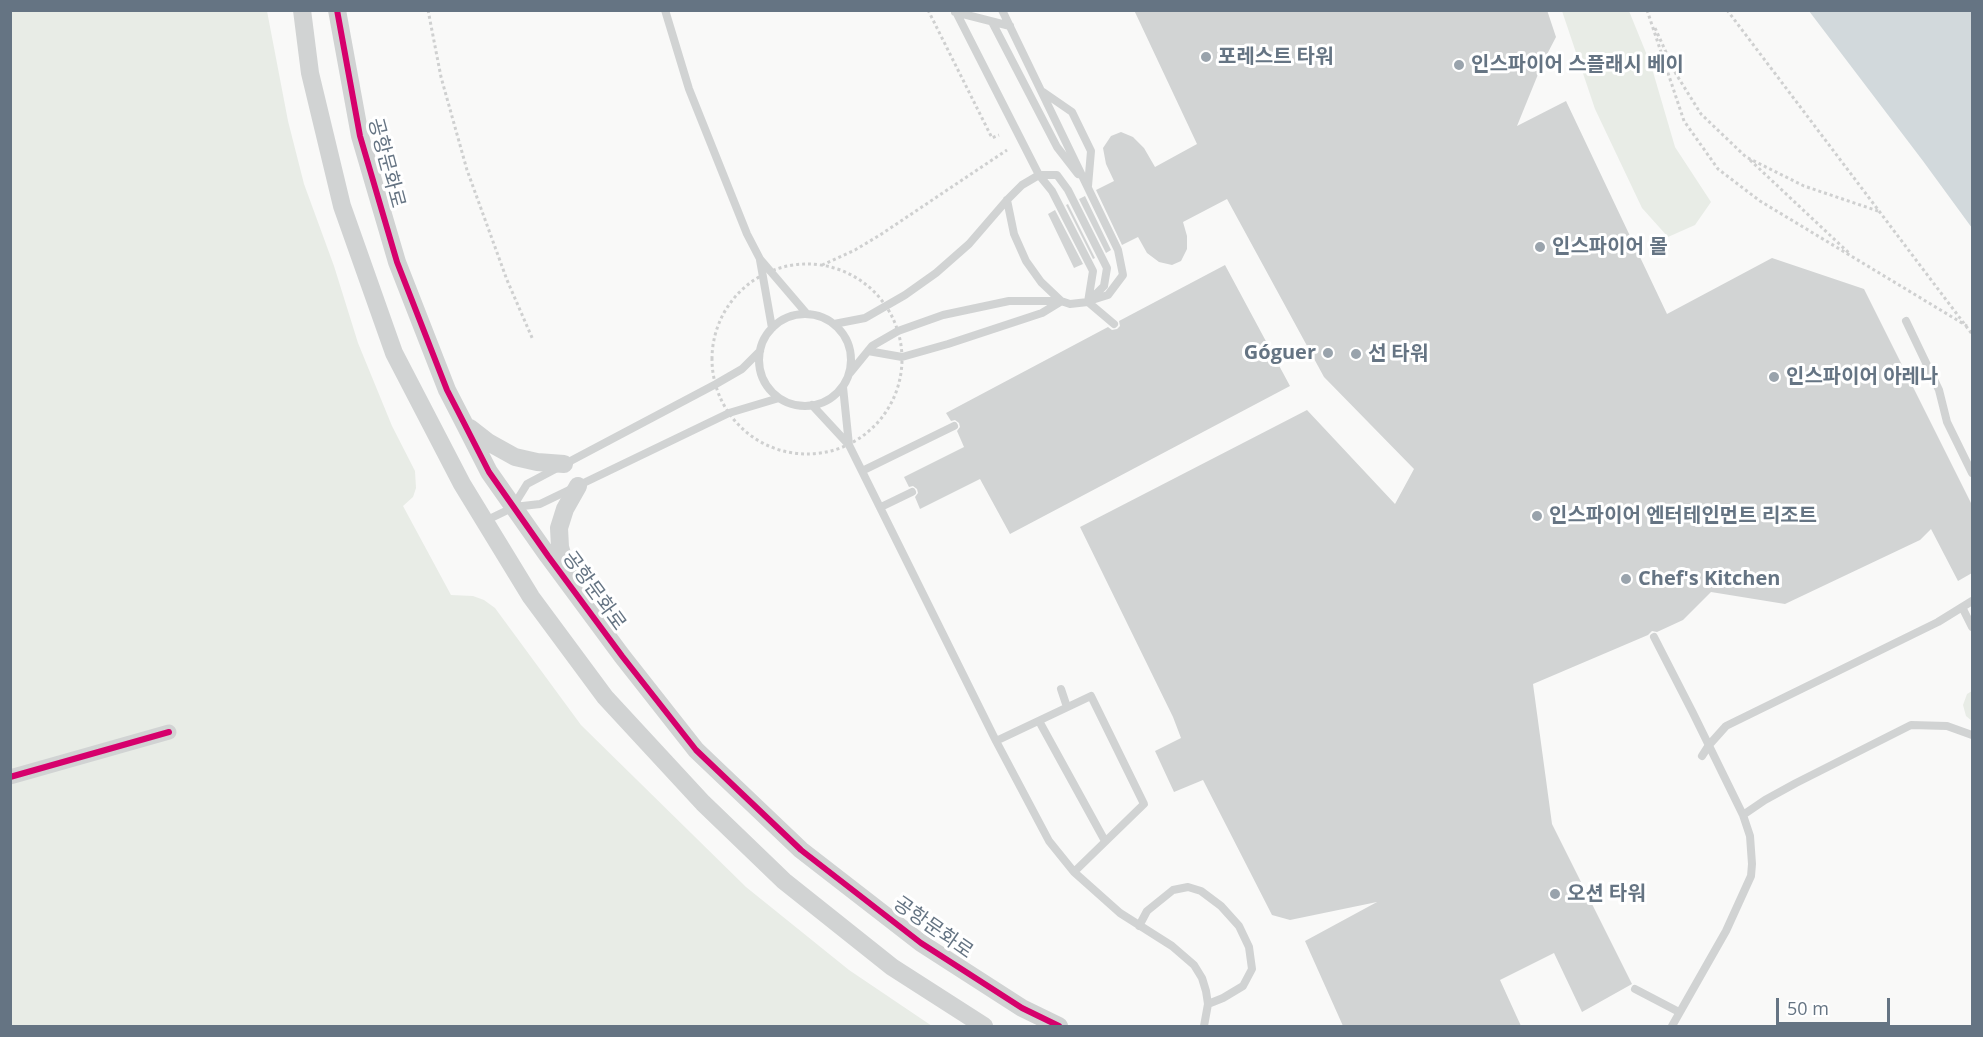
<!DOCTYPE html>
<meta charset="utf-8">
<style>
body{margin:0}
#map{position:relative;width:1983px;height:1037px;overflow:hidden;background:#f9f9f8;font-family:"Open Sans",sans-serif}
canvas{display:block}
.frame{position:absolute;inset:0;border:12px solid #657483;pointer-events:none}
.scale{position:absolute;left:1776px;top:998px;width:114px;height:27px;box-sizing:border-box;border:3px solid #657483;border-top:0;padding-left:8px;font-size:18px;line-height:21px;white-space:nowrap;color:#657483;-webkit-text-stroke:4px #fff;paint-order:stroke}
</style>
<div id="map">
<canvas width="1983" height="1037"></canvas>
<div class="frame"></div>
<div class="scale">50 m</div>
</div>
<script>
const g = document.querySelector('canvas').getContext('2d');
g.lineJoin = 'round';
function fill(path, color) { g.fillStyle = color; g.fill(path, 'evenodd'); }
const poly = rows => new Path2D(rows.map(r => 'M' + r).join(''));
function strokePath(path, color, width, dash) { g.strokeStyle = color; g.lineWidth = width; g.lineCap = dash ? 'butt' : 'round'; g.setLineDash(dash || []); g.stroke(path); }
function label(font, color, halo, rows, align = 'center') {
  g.font = font + ' "Open Sans","Noto Sans KR",sans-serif'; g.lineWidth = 6; g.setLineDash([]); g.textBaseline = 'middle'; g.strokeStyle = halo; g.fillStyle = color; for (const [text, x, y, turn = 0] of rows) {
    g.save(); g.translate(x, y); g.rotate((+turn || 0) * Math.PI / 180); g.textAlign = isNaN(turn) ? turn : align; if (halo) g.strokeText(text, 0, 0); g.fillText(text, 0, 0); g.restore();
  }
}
const green = poly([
 [10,11,267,11,288,121,304,184,334,266,358,343,392,426,415,471,416,488,413,497,403,506,451,595,473,596,484,600,495,608,581,725,746,887,849,970,932,1026,11,1026],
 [1562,11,1629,11,1651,65,1675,147,1711,202,1695,225,1668,237,1642,208,1595,109],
 [1972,691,1972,721,1966,716,1963,705,1967,694]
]);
const water = poly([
 [1809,11,1972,11,1972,228,1923,161]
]);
const building = poly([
 [1134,10,1547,10,1556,37,1543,62,1517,126,1566,101,1667,314,1772,258,1864,289,1972,505,1972,573,1958,581,1931,529,1920,540,1785,604,1711,592,1683,620,1657,632,1652,631,1648,635,1533,684,1552,824,1632,984,1582,1012,1554,953,1500,980,1521,1026,1343,1026,1305,941,1377,902,1290,920,1272,915,1203,780,1174,792,1155,751,1181,738,1173,717,1080,527,1307,410,1395,504,1414,469,1324,377,1227,199,1183,222,1187,236,1187,249,1181,261,1172,265,1159,262,1147,253,1138,237,1122,245,1096,190,1114,181,1106,164,1103,148,1111,136,1121,132,1133,137,1144,148,1155,167,1197,144],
 [1085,196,1111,250,1106,253,1079,199],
 [1068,204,1095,258,1093,259,1066,205],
 [1055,210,1083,264,1074,268,1048,214],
 [1225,265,1290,386,1010,534,980,479,920,509,915,497,918,493,917,489,913,486,909,487,904,477,964,447,957,431,960,427,959,423,955,420,951,421,946,413,1108,327,1112,330,1117,329,1120,326,1119,321]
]);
const path = poly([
 [428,10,441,77,467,170,507,280,533,340],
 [928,10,992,138,999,135],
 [1647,10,1684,121,1718,169,1760,201,1967,326],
 [1727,10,1972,334],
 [1655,28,1676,74,1701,114,1746,157,1804,186,1878,211],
 [1750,160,1850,254],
 '712 359a95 95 0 1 1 190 0a95 95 0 1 1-190 0Z',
 [822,265,855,250,880,235,1007,150]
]);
const service = poly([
 [665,10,689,89,747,234,760,259,807,314],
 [955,10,1039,175,1057,175,1068,190,1107,268,1104,286,1088,302],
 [1002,10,1118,250,1123,275,1108,295,1092,300],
 [955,12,1010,26],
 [992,22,1057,147,1078,174],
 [1043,92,1072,112,1091,151,1088,186],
 [760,260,772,328],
 [1088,302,1114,324],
 '759 360a46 46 0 1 1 92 0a46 46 0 1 1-92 0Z',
 [1906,321,1939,390,1947,422,1972,473],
 [834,324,865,318,905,295,936,273,969,244,1007,200,1022,185,1039,175,1052,191,1093,271,1088,302,1070,304,1061,301,1041,282,1026,261,1014,234,1007,200],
 [868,351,902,357,948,344,1042,313,1060,302],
 [850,373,872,346,898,331,943,315,1009,301,1061,301],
 [843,387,849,445],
 [812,405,849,445,996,741,1049,841,1074,872,1120,913,1172,946,1194,965,1202,978,1206,991,1208,1004,1204,1026],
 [862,471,954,426],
 [514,505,527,484,716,384,742,369,760,351],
 [881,507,912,492],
 [485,521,514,507,540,504,729,413,779,398],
 [1962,607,1972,627],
 [1654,637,1693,713,1743,815,1750,836,1752,864,1751,876,1726,931,1672,1026],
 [1061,689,1067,707],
 [1039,721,1105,841],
 [996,741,1091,696,1144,804,1074,872],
 [1702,756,1709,745,1726,726,1938,622,1972,601],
 [1743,815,1765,800,1796,783,1911,725,1947,726,1972,735],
 [1139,926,1147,911,1173,890,1188,887,1201,891,1221,906,1239,926,1249,947,1252,969,1243,986,1223,998,1208,1004],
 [1635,989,1679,1012]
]);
const minor = poly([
 [10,777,169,732]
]);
const tertiary = poly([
 [302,10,310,73,342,206,394,353,462,484,531,597,605,697,703,803,784,881,892,967,984,1026],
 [337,10,360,136,397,262,447,390,464,423,489,472,548,556,622,656,696,750,801,850,921,943,1022,1008,1059,1026],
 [470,428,488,442,515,457,537,462,564,464],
 [568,574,560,547,559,528,565,509,578,486]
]);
const cycleway = poly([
 [337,10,360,136,397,262,447,390,464,423,489,472,548,556,622,656,696,750,801,850,921,943,1022,1008,1059,1026],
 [10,777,169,732]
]);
const markers = [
 [1206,57,6,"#99a3ac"],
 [1459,65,6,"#99a3ac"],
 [1540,247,6,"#99a3ac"],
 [1328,353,6,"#99a3ac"],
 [1356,354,6,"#99a3ac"],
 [1774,377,6,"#99a3ac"],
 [1537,516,6,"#99a3ac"],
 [1626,579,6,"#99a3ac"],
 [1555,894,6,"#99a3ac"]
];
const poiNames = [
 ["포레스트 타워",1218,57],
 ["인스파이어 스플래시 베이",1471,65],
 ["인스파이어 몰",1552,247],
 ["Góguer",1316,353,"right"],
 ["선 타워",1368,354],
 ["인스파이어 아레나",1786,377],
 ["인스파이어 엔터테인먼트 리조트",1549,516],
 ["Chef's Kitchen",1638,579],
 ["오션 타워",1567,894]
];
const streetNames = [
 ["공항문화로",386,163,75],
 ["공항문화로",594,591,54],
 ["공항문화로",933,928,35]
];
fill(green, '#e8ece6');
fill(water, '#d2d9dc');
fill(building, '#d2d4d4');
strokePath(path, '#cfd0d0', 3, [3, 3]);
strokePath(service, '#d1d3d3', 8);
strokePath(minor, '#d1d3d3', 15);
strokePath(tertiary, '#d1d3d3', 18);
strokePath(cycleway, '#d6006c', 6);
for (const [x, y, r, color] of markers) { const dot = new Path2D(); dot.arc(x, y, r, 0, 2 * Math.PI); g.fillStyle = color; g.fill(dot); strokePath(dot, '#fff', 2); }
label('bold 20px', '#657483', '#fff', poiNames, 'left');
label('20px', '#657483', '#fff', streetNames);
</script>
